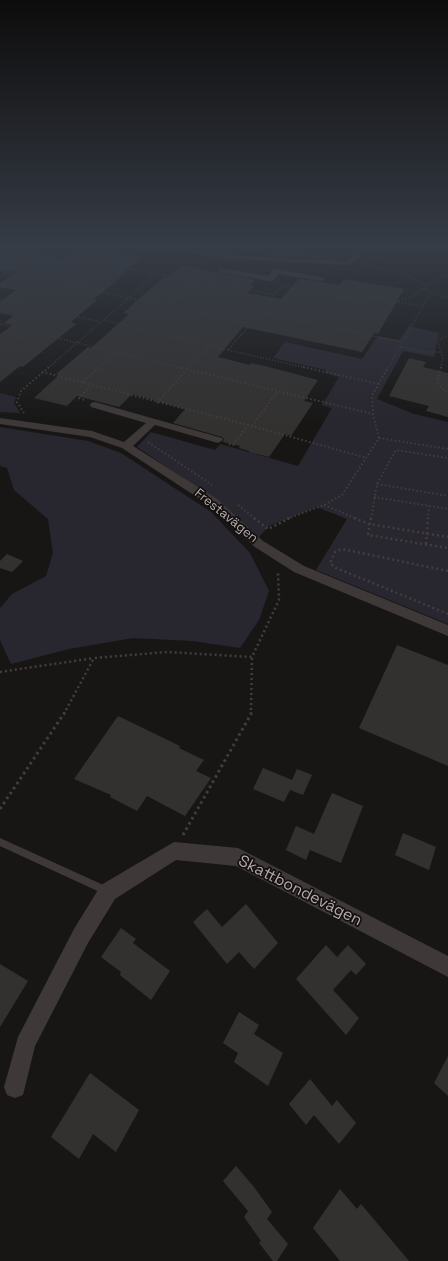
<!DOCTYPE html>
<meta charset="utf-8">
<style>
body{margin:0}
canvas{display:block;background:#171615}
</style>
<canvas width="448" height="1261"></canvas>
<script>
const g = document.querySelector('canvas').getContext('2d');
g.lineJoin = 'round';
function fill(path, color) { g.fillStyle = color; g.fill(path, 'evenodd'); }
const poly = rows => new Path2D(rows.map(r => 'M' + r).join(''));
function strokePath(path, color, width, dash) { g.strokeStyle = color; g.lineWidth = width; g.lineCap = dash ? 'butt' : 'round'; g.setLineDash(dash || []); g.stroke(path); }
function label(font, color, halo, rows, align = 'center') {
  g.font = font + ' "Space Grotesk",sans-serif'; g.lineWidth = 3.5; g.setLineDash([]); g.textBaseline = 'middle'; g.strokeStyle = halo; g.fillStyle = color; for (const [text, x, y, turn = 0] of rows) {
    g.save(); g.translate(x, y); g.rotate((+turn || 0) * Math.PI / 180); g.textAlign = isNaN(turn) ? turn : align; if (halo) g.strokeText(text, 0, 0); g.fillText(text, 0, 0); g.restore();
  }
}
const green = poly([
 [194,248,306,248,348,255,344,258,337,260,216,252],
 [409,326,439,333,434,357,403,351,377,399,414,414,448,422,448,624,316,570,347,519,317,507,269,526,259,537,217,501,137,447,151,432,215,450,220,444,298,466,332,408,322,405,339,377,325,373,326,370,273,358,285,342,362,359,378,336,399,340],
 [0,393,16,397,14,403,20,413,0,412],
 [0,427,88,441,121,453,211,512,250,553,269,591,259,620,240,648,192,641,133,638,69,649,11,664,0,640,0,608,12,594,46,576,53,553,48,519,14,490,7,468,0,466]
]);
const building = poly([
 [0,248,9,250,15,248,64,258,78,248,91,248,141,258,124,271,127,272,94,299,97,300,71,322,76,324,23,367,20,366,0,382,0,334,13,325,4,323,13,316,0,313,0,302,16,290,0,287,0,283,16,272,0,269],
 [182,265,255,280,250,285,254,286,247,293,281,299,299,279,340,285,344,279,404,289,378,334,374,333,362,352,243,327,218,357,250,365,251,363,265,366,318,380,304,401,313,403,291,436,285,434,269,457,249,452,249,451,239,448,240,446,223,442,224,439,222,437,173,423,185,409,132,394,119,407,77,396,67,406,34,398,59,375,56,374,88,347,91,348,129,314,123,313,164,277,167,278],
 [409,358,426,362,423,367,448,373,448,417,426,411,429,406,389,396],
 [7,554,23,561,12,572,0,568,0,561],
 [397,645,448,665,448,766,359,728],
 [118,716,180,746,179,748,204,760,196,771,211,778,185,816,147,796,137,811,110,797,111,795,74,779],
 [263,768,292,780,297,769,312,775,303,795,290,790,284,802,253,789],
 [332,793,363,806,341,863,310,850,306,860,286,850,296,826,314,834],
 [403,833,436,847,429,870,395,855],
 [246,904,278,943,254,969,239,952,227,964,193,922,207,909,222,927],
 [121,928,136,939,133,943,170,971,151,1000,120,975,121,972,101,957],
 [326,945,337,957,348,945,366,964,356,975,351,970,333,990,359,1018,346,1035,296,979],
 [0,964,28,981,0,1027],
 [239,1012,259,1025,254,1034,283,1053,268,1086,234,1062,238,1053,223,1043],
 [448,1056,448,1096,434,1083],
 [90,1073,139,1110,116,1152,93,1134,79,1159,51,1137],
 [310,1079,332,1106,337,1100,356,1123,339,1144,314,1115,306,1125,289,1104],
 [236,1166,254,1187,272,1212,267,1219,288,1244,277,1261,273,1261,259,1243,261,1241,244,1217,248,1211,223,1181],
 [340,1189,357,1209,361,1204,409,1261,340,1261,313,1228]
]);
const pathFar3 = poly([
 [32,248,156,274,193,281,210,282,275,295,281,286,363,301,367,296,423,307],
 [367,258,422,263,448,263],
 [364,265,403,273,426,285],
 [0,271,249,323],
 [448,275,426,285,425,288,430,293,448,298],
 [0,276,40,250],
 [78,287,107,264],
 [0,299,101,322],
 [399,301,407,299,425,288],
 [168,305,193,281],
 [261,312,402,342],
 [104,320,228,350,275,295],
 [0,324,182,368],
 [345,331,363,301],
 [400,347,426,352,441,352],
 [228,350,307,368],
 [0,353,28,331],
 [48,368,156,274],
 [99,368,116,352],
 [188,368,209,345],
 [388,368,430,293],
 [441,368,443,358,438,342,441,338,448,336]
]);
const pathFar2 = poly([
 [178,367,373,414],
 [303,367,379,384],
 [441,367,437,382,445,391,448,392],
 [42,372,252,426,367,458],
 [83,382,100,367],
 [84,400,79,398,92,385],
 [157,403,189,367],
 [24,413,17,402,21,391,49,367],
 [252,426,278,391],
 [379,438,373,414,372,396,388,367],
 [148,442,212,485],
 [229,444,233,445,248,425],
 [377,484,448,496],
 [374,497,448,509],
 [238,505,255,519],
 [324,505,357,519],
 [287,519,324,505,342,495,379,438,448,449],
 [371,519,377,484,396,450,448,458],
 [428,519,429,506]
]);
const pathFar1 = poly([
 [254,518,268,529,290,518],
 [354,518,369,524,448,537],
 [371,518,368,535,448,548],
 [426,544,428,518],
 [448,571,342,549,335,552,330,563,336,568,448,614],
 [0,672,94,658],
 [66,710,94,658,167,652,252,657,279,600,278,573],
 [251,710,252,657]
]);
const path = poly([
 [0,809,67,709],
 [183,835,251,714,251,709]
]);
const service = poly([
 [0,838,110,888,112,891,110,894,107,896,104,894,0,846,0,838]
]);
const minor = poly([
 [168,248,188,248,228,255,347,261,352,256,354,248,362,248,359,259,349,265,228,259,168,248],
 [219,268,268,276,274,269,277,269,321,277,325,279,321,281,279,274,273,281,270,281,219,272,219,268],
 [95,402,222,438,223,440,218,443,155,425,133,446,217,499,263,541,304,566,448,625,448,636,294,572,255,547,209,505,122,448,90,437,0,424,0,418,92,431,124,442,146,423,91,407,90,405,91,403,95,402],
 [174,842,238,848,244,851,448,956,448,977,236,866,176,860,115,899,88,943,35,1046,23,1095,15,1098,7,1095,4,1087,18,1037,74,929,101,885,174,842]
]);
const streetNames = [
 ["Frestavägen",226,516,39]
];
const nearStreetnames = [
 ["Skattbondevägen",300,891,27]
];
fill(green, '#28262f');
fill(building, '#333130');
strokePath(pathFar3, '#433d3d', 1.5, [1, 2]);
strokePath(pathFar2, '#433d3d', 2, [1.5, 2.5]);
strokePath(pathFar1, '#433d3d', 2.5, [2, 3]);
strokePath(path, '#433d3d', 3, [2.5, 3.5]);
fill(service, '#3e3839');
fill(minor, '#3e3839');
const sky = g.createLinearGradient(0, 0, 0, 425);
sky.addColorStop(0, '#0d0c0c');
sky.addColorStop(0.58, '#363c46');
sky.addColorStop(1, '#363c4600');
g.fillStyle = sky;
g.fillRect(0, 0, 448, 425);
label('13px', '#b7a8aa', '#121110', streetNames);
label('16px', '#b7a8aa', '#121110', nearStreetnames);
</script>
